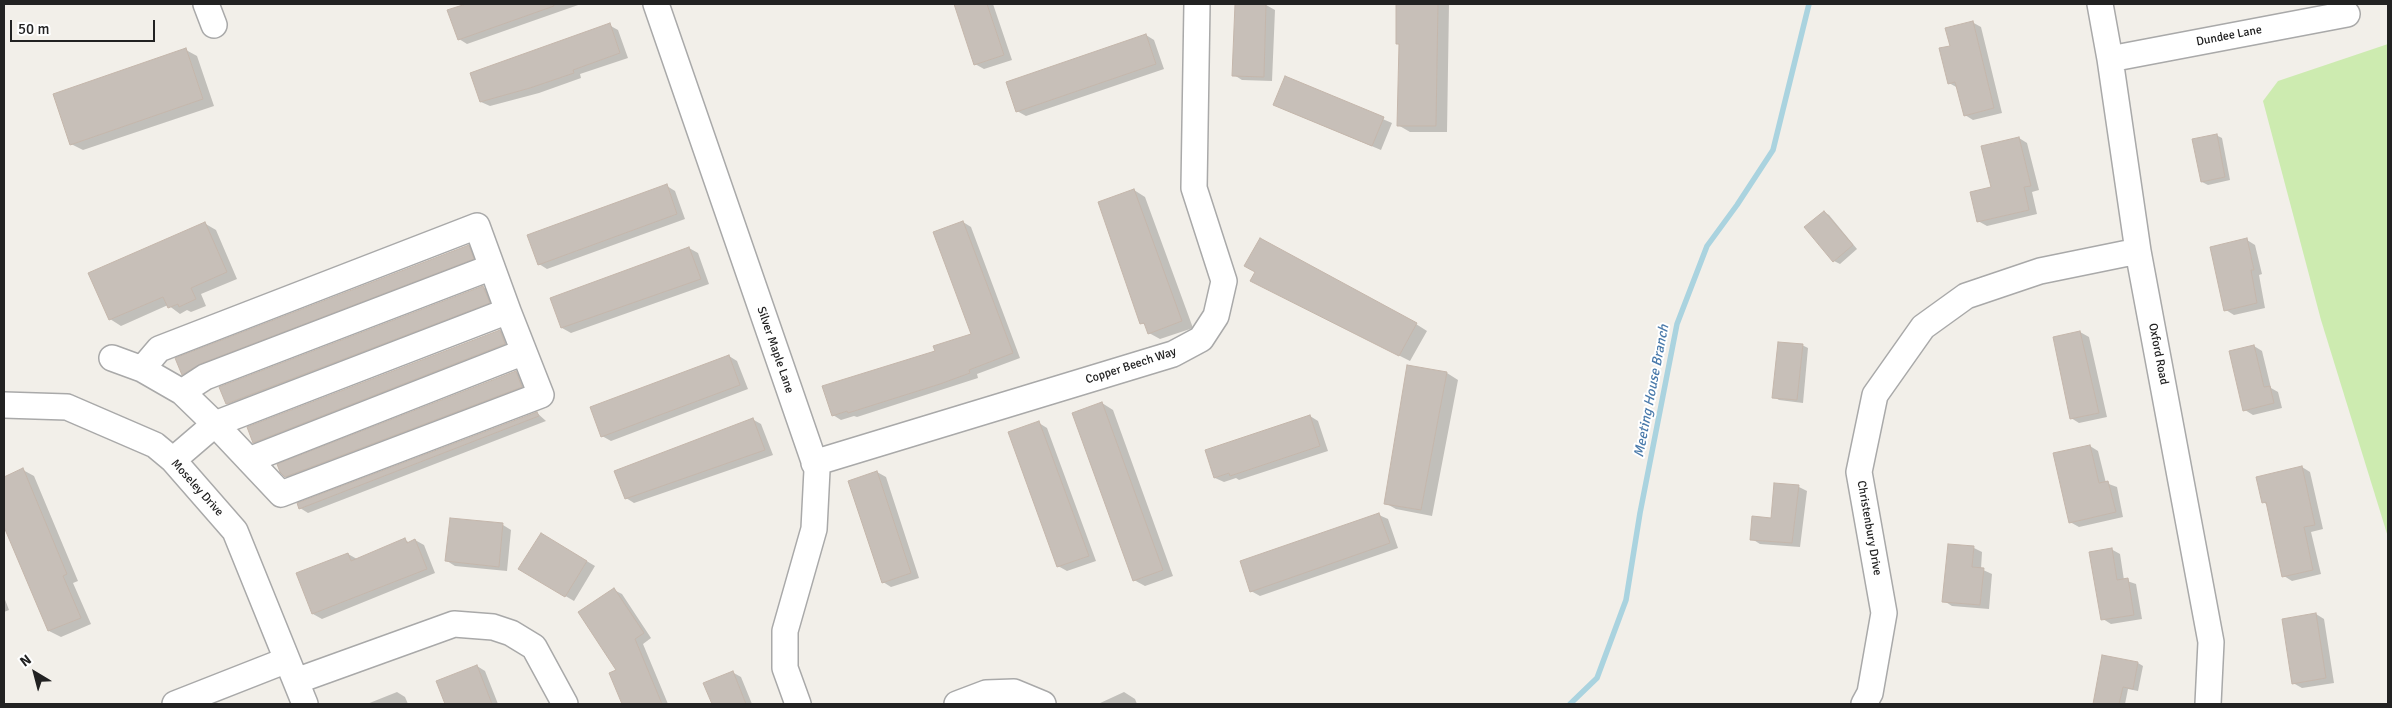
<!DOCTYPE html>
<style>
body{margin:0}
#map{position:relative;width:2392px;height:708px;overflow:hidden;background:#f2efe9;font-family:Signika,sans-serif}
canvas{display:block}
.frame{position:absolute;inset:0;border:5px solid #222;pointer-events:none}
.north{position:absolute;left:10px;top:648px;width:50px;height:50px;-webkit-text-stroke:4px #fff;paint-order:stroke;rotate:323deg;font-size:14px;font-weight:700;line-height:20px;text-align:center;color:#222}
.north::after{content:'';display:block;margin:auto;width:18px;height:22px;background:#222;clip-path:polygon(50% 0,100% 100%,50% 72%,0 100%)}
.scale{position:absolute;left:10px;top:20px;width:145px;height:22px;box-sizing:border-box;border:2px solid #222;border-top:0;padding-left:6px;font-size:15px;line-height:18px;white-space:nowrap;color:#222;-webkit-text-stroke:4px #fff;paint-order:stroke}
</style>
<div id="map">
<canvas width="2392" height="708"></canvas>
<div class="frame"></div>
<div class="north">N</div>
<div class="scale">50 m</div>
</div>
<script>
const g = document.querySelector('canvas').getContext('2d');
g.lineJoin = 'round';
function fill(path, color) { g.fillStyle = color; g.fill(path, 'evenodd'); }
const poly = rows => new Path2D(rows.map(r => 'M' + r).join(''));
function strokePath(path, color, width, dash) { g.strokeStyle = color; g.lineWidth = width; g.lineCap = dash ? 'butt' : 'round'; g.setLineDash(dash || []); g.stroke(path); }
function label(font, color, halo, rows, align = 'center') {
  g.font = font + ' Signika,sans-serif'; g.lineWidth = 4; g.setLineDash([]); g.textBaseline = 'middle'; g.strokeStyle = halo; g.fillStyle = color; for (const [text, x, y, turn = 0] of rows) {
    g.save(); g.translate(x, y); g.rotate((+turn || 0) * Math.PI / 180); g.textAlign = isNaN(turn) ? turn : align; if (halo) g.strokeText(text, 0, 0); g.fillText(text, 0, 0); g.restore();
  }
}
const grass = poly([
 [2388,44,2388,537,2321,320,2263,101,2278,81]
]);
const shadow = poly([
 [469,4,581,4,467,44,459,39,449,11],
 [955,4,993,4,1012,60,984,69,975,64],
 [1236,4,1266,5,1275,10,1272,81,1242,80,1234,75],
 [1397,4,1449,4,1447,132,1410,132,1398,125,1400,45,1397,43],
 [1972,22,1981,27,2002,113,1973,120,1965,115,1958,88,1949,83,1951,47],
 [609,25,618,30,628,58,580,74,581,78,539,93,490,106,481,102],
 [1146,35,1154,40,1164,69,1026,116,1017,111],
 [186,50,197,56,214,106,83,150,71,144],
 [1286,78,1392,123,1381,150,1283,109],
 [2216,135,2222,138,2230,180,2208,185,2202,182],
 [2019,138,2027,143,2039,190,2032,192,2037,214,1987,226,1978,221,1992,188],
 [667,186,675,191,685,219,547,269,539,264],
 [1134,190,1145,197,1193,328,1160,339,1149,333,1147,326,1142,323],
 [1824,212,1829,215,1857,249,1840,264,1834,261],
 [963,222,971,227,1020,358,977,374,978,378,857,417,854,416,841,420,833,415,936,351,973,334],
 [204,223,216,230,237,279,201,294,206,306,191,312,187,310,180,314,168,305,121,326,110,319],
 [2247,240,2255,245,2262,274,2259,275,2265,308,2234,315,2226,310],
 [468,246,480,253,484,265,194,380,183,374,177,359],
 [689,248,698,253,709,284,571,333,562,328],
 [483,287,495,294,500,309,238,410,227,404],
 [1263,287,1416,324,1427,331,1410,361],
 [500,331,511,337,516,350,265,449,254,442],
 [2080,332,2089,337,2107,417,2079,423,2071,418,2055,338],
 [1802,345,1808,348,1803,403,1779,400,1774,397],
 [2254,346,2262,351,2271,388,2278,392,2282,408,2253,415,2245,410],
 [729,356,737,361,748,389,611,441,602,436],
 [1408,366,1447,373,1458,380,1432,516,1396,509,1385,503],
 [516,372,527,378,533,393,297,483,286,476],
 [1102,403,1113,410,1173,576,1145,586,1134,580],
 [537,413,546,421,308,513,300,508],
 [1310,416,1318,421,1328,451,1239,480,1236,478,1224,482,1215,478],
 [752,419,761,424,773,455,634,503,626,498],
 [1039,423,1047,428,1096,561,1067,571,1058,566],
 [2090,446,2098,451,2106,483,2117,487,2123,517,2079,527,2070,522],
 [2302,467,2310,472,2323,529,2311,532,2321,574,2292,581,2284,576,2268,505,2263,502],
 [23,470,34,476,78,581,73,583,91,624,61,637,49,631,4,524,4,478],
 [877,472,886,477,919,578,891,587,883,582],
 [1775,485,1799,487,1807,491,1800,547,1760,544,1752,539,1772,519],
 [1379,515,1388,519,1398,548,1260,596,1251,591],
 [451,519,503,525,511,530,507,571,455,566,447,561],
 [541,534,595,566,574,601,520,569],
 [405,540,410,543,415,540,424,545,435,573,322,619,313,614,297,574,348,554,357,559],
 [1949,545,1974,548,1982,552,1981,569,1992,574,1989,609,1952,606,1944,601],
 [2111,549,2120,554,2124,580,2136,584,2142,619,2111,624,2103,619],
 [614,590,622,594,651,638,643,644,668,704,623,704,610,673,618,670],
 [4,597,9,610,4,612],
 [2316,614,2324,619,2334,683,2302,688,2293,683],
 [2103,657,2138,663,2143,666,2138,691,2128,689,2125,704,2094,704],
 [477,666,485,671,498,704,446,704,437,682],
 [732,672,741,677,752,704,713,704,705,684],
 [397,692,405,697,408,704,367,704],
 [1124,692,1135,699,1137,704,1098,704]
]);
const stream = poly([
 [1570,704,1597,678,1626,600,1640,513,1677,324,1707,246,1737,205,1773,150,1809,4]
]);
const building = poly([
 [466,4,553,4,554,6,458,40,447,10,466,4],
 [954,4,987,4,1004,55,974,65,954,4],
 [1235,4,1266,4,1264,77,1232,76,1235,4],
 [1396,4,1438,4,1436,126,1397,126,1399,44,1396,44,1396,4],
 [1973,21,1994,108,1964,116,1955,82,1948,84,1939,48,1950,46,1945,28,1973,21],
 [610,23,620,53,573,70,574,73,530,88,480,102,470,73,610,23],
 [1146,34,1156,64,1016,112,1006,82,1146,34],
 [186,48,203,99,70,145,53,94,186,48],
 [1285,76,1384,117,1372,146,1273,105,1285,76],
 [2217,134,2225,177,2201,182,2192,139,2217,134],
 [2019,137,2031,186,2024,187,2029,210,1977,222,1970,192,1991,187,1981,146,2019,137],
 [667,184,677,214,538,265,527,235,667,184],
 [1134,189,1182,321,1148,334,1144,323,1140,324,1098,202,1134,189],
 [1824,211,1853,245,1833,262,1804,227,1824,211],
 [963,221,1013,353,969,370,970,373,940,384,848,413,847,411,832,416,822,386,935,351,933,346,971,334,933,232,963,221],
 [205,222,227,272,191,288,196,299,179,307,178,304,168,308,163,297,109,320,88,273,205,222],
 [1260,238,1417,323,1399,356,1250,281,1255,272,1244,266,1260,238],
 [2247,238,2254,270,2251,270,2257,303,2224,311,2210,247,2247,238],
 [469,245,474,259,200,364,182,375,175,358,469,245],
 [689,247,701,279,561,328,550,298,689,247],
 [483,286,490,303,226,404,219,387,483,286],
 [500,330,505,344,253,443,247,427,500,330],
 [2080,331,2099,413,2070,419,2053,337,2080,331],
 [1778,342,1803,344,1797,400,1772,398,1778,342],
 [2254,345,2264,387,2270,386,2274,403,2243,411,2229,351,2254,345],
 [729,355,740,385,601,437,590,407,729,355],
 [1407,365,1447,372,1421,510,1384,504,1407,365],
 [516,371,522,387,285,477,280,472,277,464,516,371],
 [1102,402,1163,570,1133,581,1072,413,1102,402],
 [537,412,539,416,299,509,297,503,537,412],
 [1310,415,1320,446,1230,476,1229,473,1214,478,1205,450,1310,415],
 [753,418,765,450,625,499,614,471,753,418],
 [1039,421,1089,556,1057,567,1008,432,1039,421],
 [2090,445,2099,483,2108,481,2116,512,2069,523,2053,453,2090,445],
 [2302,466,2315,525,2304,527,2313,570,2282,577,2266,502,2262,503,2256,477,2302,466],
 [23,468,67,574,63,576,81,618,48,631,4,527,4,477,23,468],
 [877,471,911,573,882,583,848,481,877,471],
 [1774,483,1799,485,1792,543,1750,540,1752,516,1771,518,1774,483],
 [1379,513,1390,543,1250,592,1240,561,1379,513],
 [450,518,503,523,499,567,445,561,450,518],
 [541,533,587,561,565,597,518,569,541,533],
 [405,538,407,543,415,539,427,569,312,614,296,573,348,553,351,561,405,538],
 [1948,544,1974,546,1972,567,1984,568,1980,605,1942,602,1948,544],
 [2112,548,2117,580,2128,578,2134,615,2101,620,2089,552,2112,548],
 [614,588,644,633,635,639,662,704,622,704,609,673,616,670,578,612,614,588],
 [2316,613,2326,678,2292,684,2282,619,2316,613],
 [2102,655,2138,662,2133,689,2123,687,2119,704,2093,704,2102,655],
 [477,665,492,704,445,704,436,681,477,665],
 [733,671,746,704,712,704,703,683,733,671]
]);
const minor = poly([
 [206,4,214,25],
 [656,4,817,470,814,529,785,631,785,668,798,704],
 [2100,4,2110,59,2138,251,2211,642,2208,704],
 [2110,59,2347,14],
 [112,358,142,369],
 [182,392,205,377,492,267],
 [4,405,67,407,155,445,173,460,235,531,305,704],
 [173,460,215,424,508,311,541,395,281,494,215,424,182,392,142,369,159,349,477,226,508,311],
 [249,460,524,352],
 [814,463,1173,354,1201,339,1216,316,1224,281,1194,188,1197,4],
 [296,681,454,624,493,627,511,633,534,647,565,704],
 [175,704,287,660],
 [957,704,986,693,1014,692,1043,704],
 [1864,704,1870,693,1884,613,1859,472,1875,395,1923,327,1966,296,2040,271,2138,251]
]);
const streetNames = [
 ["Dundee Lane",2229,36,-11],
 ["Silver Maple Lane",775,350,71],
 ["Oxford Road",2158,354,79],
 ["Copper Beech Way",1131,366,-18],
 ["Moseley Drive",197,488,48],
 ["Christenbury Drive",1869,528,80]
];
const waterNames = [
 ["Meeting House Branch",1652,391,-79]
];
fill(grass, '#cdebb0');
fill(shadow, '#0003');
strokePath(stream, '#aad3df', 5.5);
fill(building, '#c7bfb8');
strokePath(building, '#c4b6ab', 1);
strokePath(minor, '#a9a9a9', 28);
strokePath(minor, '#fff', 25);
label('12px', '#222', '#fff', streetNames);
label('italic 14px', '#4a7aab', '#fff', waterNames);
</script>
